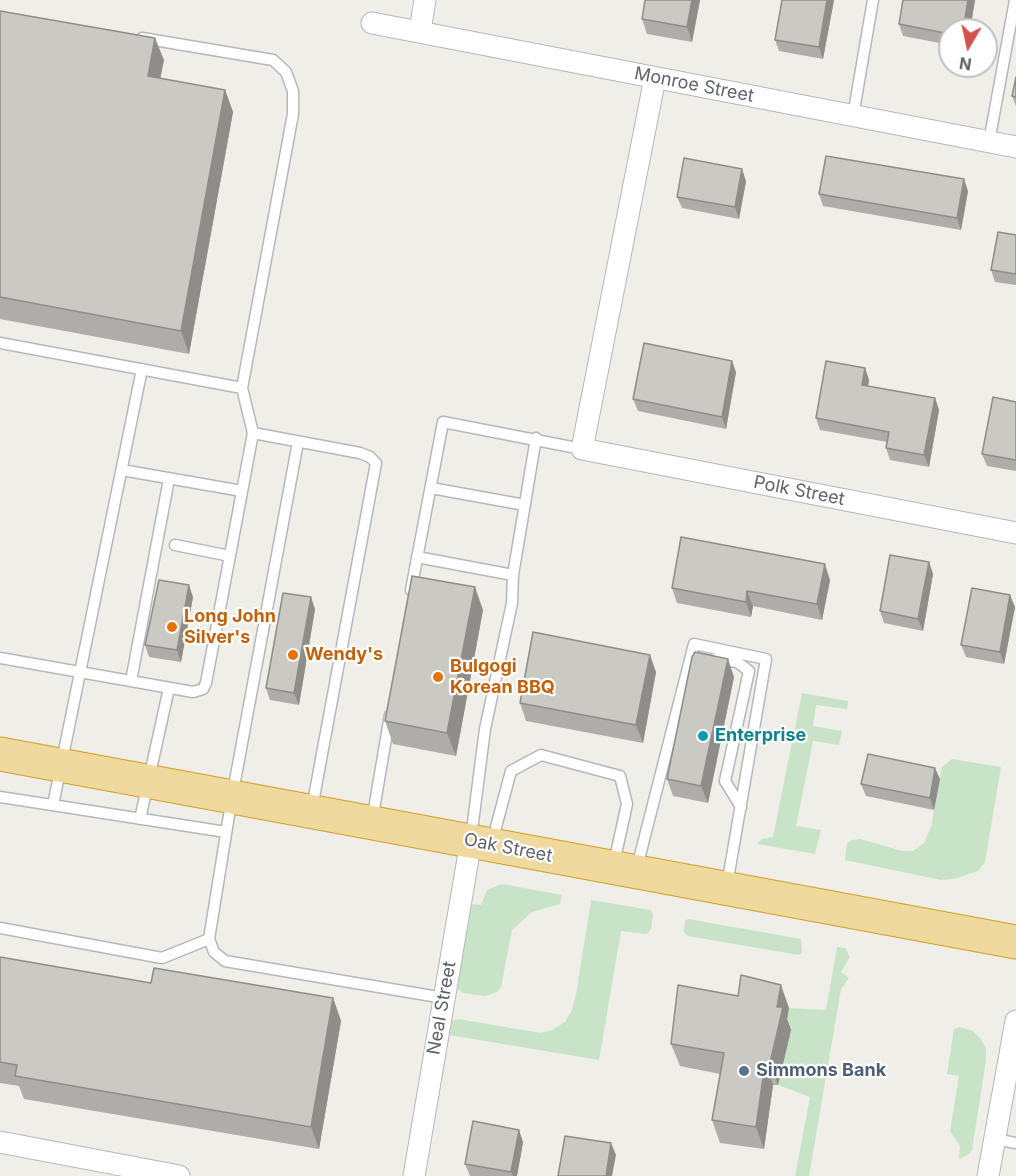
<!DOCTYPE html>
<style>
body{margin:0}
#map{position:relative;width:1016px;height:1176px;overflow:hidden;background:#efeee8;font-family:Inter,sans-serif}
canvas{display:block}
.north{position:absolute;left:938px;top:18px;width:60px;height:60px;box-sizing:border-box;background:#fff;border:2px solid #bfc1c2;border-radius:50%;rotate:189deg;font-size:16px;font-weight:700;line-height:24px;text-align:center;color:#5f6366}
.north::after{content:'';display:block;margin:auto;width:21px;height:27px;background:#d3524a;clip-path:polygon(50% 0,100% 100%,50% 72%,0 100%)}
</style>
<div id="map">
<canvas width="1016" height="1176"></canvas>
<div class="north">N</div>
</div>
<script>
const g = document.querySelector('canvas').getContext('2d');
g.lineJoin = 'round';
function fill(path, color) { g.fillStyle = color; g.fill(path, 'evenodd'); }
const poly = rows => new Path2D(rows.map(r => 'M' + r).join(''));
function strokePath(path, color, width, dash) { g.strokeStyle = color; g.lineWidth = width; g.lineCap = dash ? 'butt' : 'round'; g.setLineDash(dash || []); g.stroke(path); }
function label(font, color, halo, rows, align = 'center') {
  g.font = font + ' Inter,sans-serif'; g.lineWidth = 4.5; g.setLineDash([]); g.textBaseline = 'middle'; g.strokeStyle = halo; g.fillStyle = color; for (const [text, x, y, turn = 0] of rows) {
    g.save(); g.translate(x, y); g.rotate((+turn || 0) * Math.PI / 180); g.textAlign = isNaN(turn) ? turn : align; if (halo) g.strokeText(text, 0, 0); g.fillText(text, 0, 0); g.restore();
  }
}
const green = poly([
 [802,693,848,701,847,709,816,705,813,726,842,731,839,745,813,741,796,826,821,830,815,854,757,844,762,839,773,837],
 [952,759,1001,767,985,862,978,871,954,879,941,880,845,860,847,843,852,840,860,839,902,851,913,851,924,843,931,827,942,767],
 [502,884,562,895,560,904,532,912,512,930,501,987,497,992,485,996,463,993,457,988,472,904,481,905,487,890],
 [591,900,651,910,653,914,651,929,647,934,621,931,599,1060,449,1035,452,1021,458,1019,541,1033,552,1030,565,1022,571,1012,576,995],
 [688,919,801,939,802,952,799,955,688,936,684,932,685,921],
 [837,947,845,948,850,957,841,972,849,978,841,989,809,1176,795,1176,810,1097,778,1085,791,1030,785,1029,789,1008,826,1010],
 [960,1027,973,1031,980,1038,986,1048,986,1060,972,1150,968,1155,959,1159,960,1146,950,1131,959,1076,947,1074,954,1029]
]);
const lane = poly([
 [853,116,873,0],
 [989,142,1015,0],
 [0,343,242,388],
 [253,433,360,453,370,457,376,463,312,808],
 [298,442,232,797,209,939,214,952,225,961,444,998],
 [122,470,242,491],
 [431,488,525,505],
 [175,545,230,556],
 [417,557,513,575,512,603,485,729,471,838],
 [513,575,536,438],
 [411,590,443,422,582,449],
 [0,658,193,692,203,689,206,683,253,433,242,388,293,114,293,91,286,72,273,60,142,38],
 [715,659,737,662,749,671,725,781,741,807],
 [131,681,169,479],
 [0,797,226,832],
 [53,805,142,369],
 [140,819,169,688],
 [372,821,390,715],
 [492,842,511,771,541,755,620,776,627,804,614,863],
 [637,867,694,644,766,659,727,885],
 [0,928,162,958,209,939],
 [995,1139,1016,1143]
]);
const street = poly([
 [372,23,1016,147],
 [420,31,425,0],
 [655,78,582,449,1016,533],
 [0,1142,179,1176],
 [414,1176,471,841],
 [988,1176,1016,1021]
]);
const highway = poly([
 [0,754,1016,942]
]);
const wall = poly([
 [700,0,692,42,647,34,642,19],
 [782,0,834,0,823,59,779,51,775,40],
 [903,0,975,0,970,30,950,30,950,45,903,36,899,24],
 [0,11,164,60,160,79,225,90,233,112,189,354,0,319],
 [1016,77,1016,106,1012,96],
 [746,181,739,219,682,208,677,197],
 [968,191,961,230,823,206,819,194],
 [1016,235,1016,285,995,282,991,270],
 [865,368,869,380,868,386,935,398,939,410,929,467,890,460,886,448,887,442,820,430,816,418],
 [736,372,726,429,638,411,633,399],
 [1016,402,1016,471,987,466,982,454],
 [929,562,933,574,923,631,884,623,880,611],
 [830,580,822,620,753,606,751,617,677,603,672,588],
 [193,597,181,662,149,657,145,645],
 [1015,607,1004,664,966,657,961,645],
 [315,609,299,705,270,700,266,688],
 [483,610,456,756,393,744,385,721],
 [656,672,643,743,526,721,520,703],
 [734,677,708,803,673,796,667,779],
 [940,779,934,810,866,796,861,784],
 [0,957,151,983,333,998,341,1021,319,1149,24,1099,19,1086,0,1083],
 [789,1008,787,1019,791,1030,778,1085,773,1085,764,1149,720,1143,712,1120,720,1074,680,1066,671,1044],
 [523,1142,517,1176,470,1176,465,1164]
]);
const shadedWall = poly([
 [692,0,700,0,692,42,687,27],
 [827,0,834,0,823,59,819,47],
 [968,0,975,0,970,30,963,30],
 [155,38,164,60,156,99,148,76],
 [225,90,233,112,189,354,181,331],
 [742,169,746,181,739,219,735,207],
 [964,179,968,191,961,230,957,218],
 [732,361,736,372,726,429,722,417],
 [865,368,869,380,866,397,862,385],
 [935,398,939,410,929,467,924,455],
 [929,562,933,574,923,631,918,619],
 [825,564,830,580,822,620,817,604],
 [189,585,193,597,181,662,177,650],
 [475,587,483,610,456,756,447,733],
 [747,591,753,606,751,617,746,602],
 [1010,595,1015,607,1004,664,1000,652],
 [311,597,315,609,299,705,294,693],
 [650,655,656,672,643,743,636,725],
 [728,659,734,677,708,803,701,786],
 [935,768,940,779,934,810,930,798],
 [781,985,789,1008,787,1019,791,1030,778,1085,770,1063,777,1007],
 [333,998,341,1021,319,1149,311,1127],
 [765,1063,773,1085,764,1149,756,1127],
 [519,1130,523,1142,517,1176,513,1176,511,1172],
 [611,1143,616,1155,612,1176,606,1176]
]);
const building = poly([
 [645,0,692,0,687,27,642,19,645,0],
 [782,0,827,0,819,47,775,40,782,0],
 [903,0,968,0,963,30,950,30,950,34,899,24,903,0],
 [0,11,155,38,148,76,225,90,181,331,0,297,0,11],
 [1016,77,1016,97,1012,96,1016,77],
 [826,156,964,179,957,218,819,194,826,156],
 [684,158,742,169,735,207,677,197,684,158],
 [998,232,1016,235,1016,274,991,270,998,232],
 [644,343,732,361,722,417,633,399,644,343],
 [826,361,865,368,862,385,935,398,924,455,886,448,889,432,816,418,826,361],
 [993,397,1016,402,1016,460,982,454,993,397],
 [681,537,825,564,817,604,747,591,746,602,672,588,681,537],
 [890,555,929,562,918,619,880,611,890,555],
 [412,576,475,587,447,733,385,721,412,576],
 [159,580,189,585,177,650,145,645,159,580],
 [972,588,1010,595,1000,652,961,645,972,588],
 [283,593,311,597,294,693,266,688,283,593],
 [533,632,650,655,636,725,520,703,533,632],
 [695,652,728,659,701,786,667,779,692,657,695,652],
 [868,754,935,768,930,798,861,784,868,754],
 [0,957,151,983,154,968,333,998,311,1127,15,1076,17,1065,0,1062,0,957],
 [741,975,781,985,777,1007,783,1007,770,1063,765,1063,756,1127,712,1120,724,1053,671,1044,678,985,738,996,741,975],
 [473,1121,519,1130,511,1172,465,1164,473,1121],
 [565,1136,611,1143,606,1176,558,1176,565,1136]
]);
const markers = [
 [172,627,6,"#e8710a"],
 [293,655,6,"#e8710a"],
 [438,677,6,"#e8710a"],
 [703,736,6,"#0f9aa8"],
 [744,1071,6,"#5c6f8a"]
];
const streetNames = [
 ["Monroe Street",694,85,11],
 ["Polk Street",799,491,11],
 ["Oak Street",508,848,11],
 ["Neal Street",442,1008,-80]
];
const foodNames = [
 ["Long John",184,617],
 ["Silver's",184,638],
 ["Wendy's",305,655],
 ["Bulgogi",450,667],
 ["Korean BBQ",450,688]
];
const cultureNames = [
 ["Enterprise",715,736]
];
const serviceNames = [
 ["Simmons Bank",756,1071]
];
fill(green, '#c9e3c8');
strokePath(lane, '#b5b8bb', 13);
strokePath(street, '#b5b8bb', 23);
strokePath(highway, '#d99b1f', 35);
strokePath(lane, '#fff', 10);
strokePath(street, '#fff', 21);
strokePath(highway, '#f0d99f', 33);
fill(wall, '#afada9');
fill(shadedWall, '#8e8d89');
fill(building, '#cbc9c4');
strokePath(building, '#8e8d89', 1.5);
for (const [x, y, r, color] of markers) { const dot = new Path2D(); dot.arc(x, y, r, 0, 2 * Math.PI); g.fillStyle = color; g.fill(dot); strokePath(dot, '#fff', 2); }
label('18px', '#5f6366', '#fff', streetNames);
label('bold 18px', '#c56008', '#fff', foodNames, 'left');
label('bold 18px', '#0d838f', '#fff', cultureNames, 'left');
label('bold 18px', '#4e5e75', '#fff', serviceNames, 'left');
</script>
